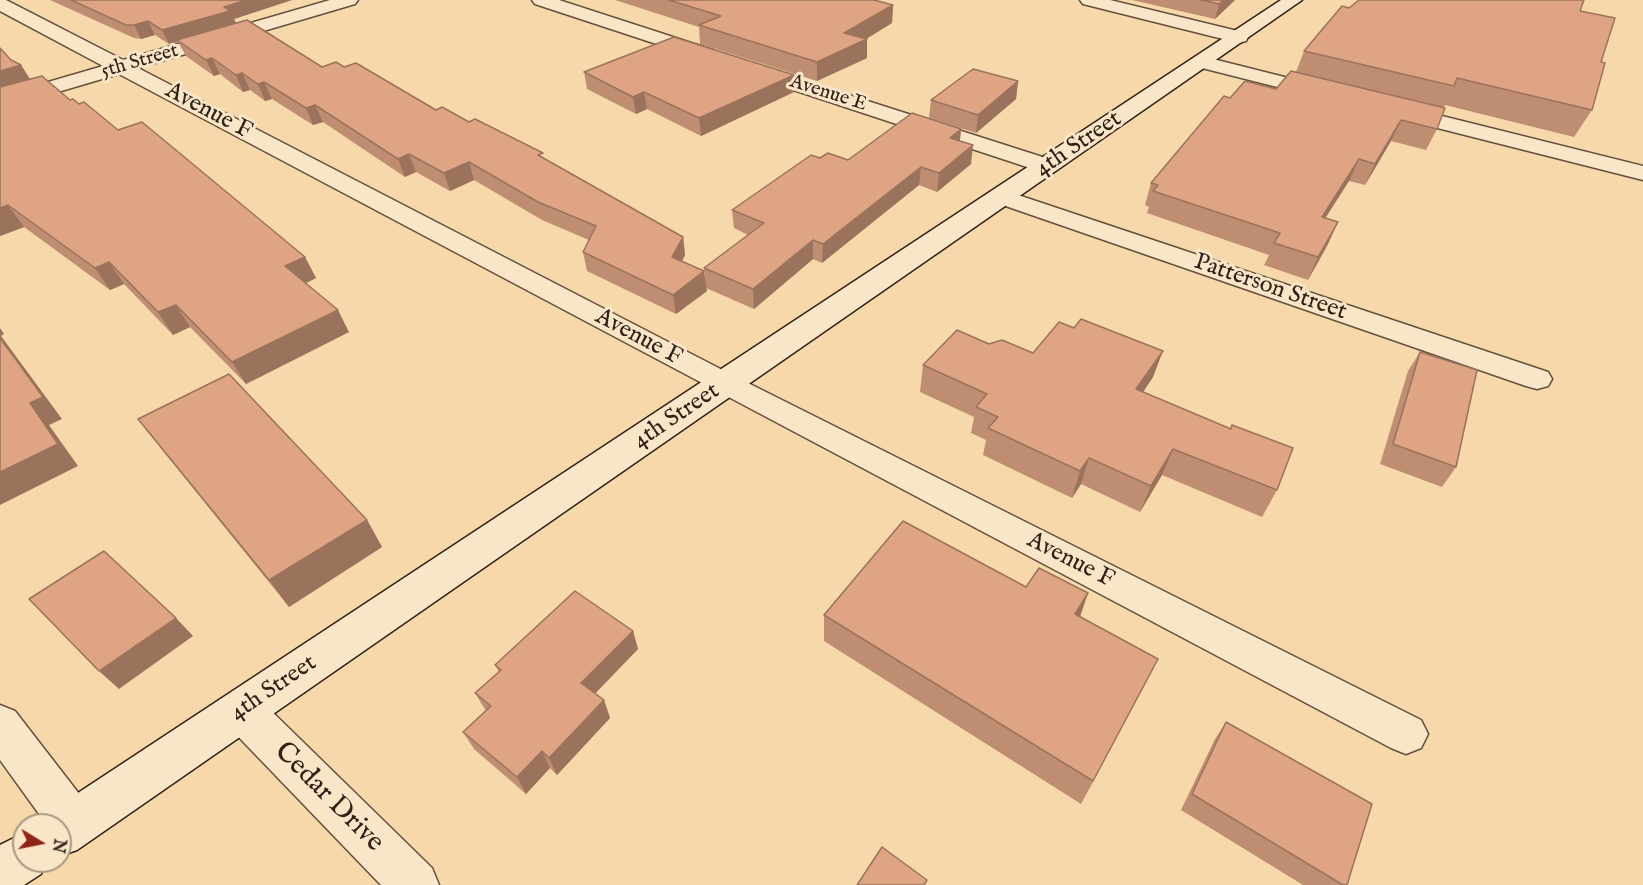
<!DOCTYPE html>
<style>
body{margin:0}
#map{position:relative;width:1643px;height:885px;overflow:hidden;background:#f6d8aa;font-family:"IM FELL English",serif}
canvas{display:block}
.north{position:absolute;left:12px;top:813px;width:60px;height:60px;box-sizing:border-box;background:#f9e6c8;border:2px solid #a99882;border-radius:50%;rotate:100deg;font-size:16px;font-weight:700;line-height:24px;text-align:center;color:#312218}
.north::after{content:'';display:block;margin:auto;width:21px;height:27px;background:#8f2418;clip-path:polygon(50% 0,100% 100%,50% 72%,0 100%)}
</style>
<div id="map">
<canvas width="1643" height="885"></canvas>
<div class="north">N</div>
</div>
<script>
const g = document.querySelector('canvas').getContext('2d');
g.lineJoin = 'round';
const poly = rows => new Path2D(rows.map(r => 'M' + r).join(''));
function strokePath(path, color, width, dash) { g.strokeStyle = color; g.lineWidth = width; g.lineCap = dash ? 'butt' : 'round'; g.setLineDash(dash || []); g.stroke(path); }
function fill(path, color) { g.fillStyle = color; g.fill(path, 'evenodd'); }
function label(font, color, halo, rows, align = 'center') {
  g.font = font + ' "IM FELL English",serif'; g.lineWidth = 6; g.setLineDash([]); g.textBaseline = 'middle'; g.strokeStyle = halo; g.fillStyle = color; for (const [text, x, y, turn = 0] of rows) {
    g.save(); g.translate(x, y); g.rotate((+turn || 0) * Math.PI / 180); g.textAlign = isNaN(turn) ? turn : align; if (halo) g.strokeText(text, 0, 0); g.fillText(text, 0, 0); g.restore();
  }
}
const street = poly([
 [0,0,6,0,123,60,330,0,358,0,355,4,138,68,736,377,1421,720,1428,734,1421,748,1406,754,1391,748,119,74,0,109,0,96,103,66,0,11,0,0],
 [532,0,559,0,713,50,716,54,713,58,699,58,535,4,532,0],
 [1080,0,1110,0,1246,33,1248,37,1246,41,1239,43,1083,4,1080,0],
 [1201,56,1332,89,1335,93,1332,97,1325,99,1194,66,1191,62,1194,58,1201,56],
 [752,64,1055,161,1059,166,1055,171,1047,173,1039,171,745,74,742,70,745,66,752,64],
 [1398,105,1643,166,1643,180,1390,116,1387,111,1390,106,1398,105],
 [1003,190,1548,372,1552,379,1548,386,1537,389,1526,386,994,202,991,197,994,192,1003,190],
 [242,691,257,697,432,868,439,885,381,885,227,725,221,711,227,697,242,691],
 [0,705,15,711,90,808,97,824,90,840,74,847,60,841,60,825,47,825,0,760,0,705]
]);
const secondary = poly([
 [1281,0,1302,0,77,850,60,856,60,825,40,825,43,816,1281,0],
 [24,833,24,861,46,861,41,874,24,885,0,885,0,845,24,833]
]);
const wall = poly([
 [50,0,292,0,234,19,236,23,322,67,344,67,436,110,469,122,544,159,683,237,685,255,682,261,707,291,676,314,587,271,583,252,589,240,542,220,474,180,450,191,416,172,405,177,323,122,313,125,272,99,265,101,250,90,243,92,220,74,214,76,186,56,178,42,169,44,155,35,141,39,134,38],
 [615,0,874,0,893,5,892,23,866,39,867,58,817,81,700,44,699,27],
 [1132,0,1235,0,1215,19],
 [1349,8,1580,11,1601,62,1592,110,1574,137,1445,105,1437,129,1426,150,1391,141,1365,185,1349,181,1325,218,1328,244,1308,280,1264,265,1269,255,1147,213,1149,207,1145,205,1151,183,1230,98,1276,89,1296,72,1304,51],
 [0,48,11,60,21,65,30,79,79,104,305,257,316,278,306,283,349,332,246,384,190,327,173,335,124,284,110,290,24,227,0,236],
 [584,72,794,75,794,92,701,136,647,109,636,114,587,89],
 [1018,81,1016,99,976,133,929,118,931,100],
 [961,129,960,141,971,164,937,192,919,185,822,263,813,259,754,309,706,288,704,268,748,235,734,228,732,210,820,158,848,160],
 [989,344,1153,377,1143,392,1277,490,1262,517,1162,475,1140,512,1081,484,1072,498,983,455,986,440,971,433,974,417,920,392,923,365],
 [1420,352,1456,467,1442,487,1380,464,1408,371],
 [138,419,367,520,382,547,289,607,159,446],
 [1026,587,1088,593,1080,617,1145,684,1081,804,824,641,824,615],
 [633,631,638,649,595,693,604,700,610,718,557,775,550,768,526,794,474,749,463,732,486,711,475,693,499,672,495,665],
 [1226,722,1347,885,1303,885,1181,810,1215,739]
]);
const shadedWall = poly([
 [246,0,292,0,234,19,237,25,177,40,178,42,169,44,162,30],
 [1224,0,1235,0,1215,19,1219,4],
 [893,5,892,23,858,44,867,39,867,58,817,81,817,62,844,33],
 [148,21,155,35,141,39,134,25],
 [212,58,220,74,214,76,206,60],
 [21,65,33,84,0,94,0,71],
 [242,73,250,90,243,92,236,75],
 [794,75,794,92,701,136,699,118],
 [1018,81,1016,99,976,133,978,115],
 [264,82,272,99,265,101,258,84],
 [644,92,647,109,636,114,633,97],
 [315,105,323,122,313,125,306,108],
 [1401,120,1391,141,1365,185,1375,164],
 [961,129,959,147,950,138],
 [973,145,971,164,937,192,939,173],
 [409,154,416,172,405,177,398,159],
 [1359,159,1349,181,1312,239,1322,217],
 [469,162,474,180,450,191,444,173],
 [921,167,919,185,822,263,823,244],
 [8,205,24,227,0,236,0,208],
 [1338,222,1328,244,1308,280,1318,257],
 [683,237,685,255,675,276,672,257],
 [813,240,813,259,754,309,753,289],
 [305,257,316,278,296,288,285,266],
 [109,262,124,284,110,290,95,268],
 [704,271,707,291,676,314,673,295],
 [176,305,190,327,173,335,158,312],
 [338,310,349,332,246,384,232,362],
 [0,328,4,334,1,336,62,419,49,425,78,466,0,505,0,472,30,403,0,338],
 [1163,351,1153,377,1127,416,1136,389],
 [1173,449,1162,475,1140,512,1151,486],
 [1089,458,1081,484,1072,498,1080,471],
 [367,520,382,547,289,607,269,580],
 [1088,593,1079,619,1075,614],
 [176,618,193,636,119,689,99,671],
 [633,631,638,649,588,701,581,683],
 [1158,659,1145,684,1081,804,1093,781],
 [604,700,610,718,557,775,549,758],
 [542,751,550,768,526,794,517,777]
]);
const building = poly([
 [71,0,246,0,224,7,230,11,162,30,148,21,134,25,126,25,71,0],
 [669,0,874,0,893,5,844,33,867,39,817,62,699,25,721,16,669,0],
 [1201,0,1224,0,1219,4,1201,0],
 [1359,0,1584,0,1580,11,1615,18,1601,62,1605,63,1592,110,1457,78,1454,86,1304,51,1342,6,1349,8,1359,0],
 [247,20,322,67,336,62,344,67,356,63,436,110,442,107,469,122,475,119,543,153,538,155,683,237,672,257,704,271,673,295,583,252,596,226,538,202,469,162,444,173,409,154,398,159,315,105,306,108,264,82,258,84,242,73,236,75,212,58,206,60,177,40,247,20],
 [674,37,794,75,699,118,644,92,633,97,584,72,674,37],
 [0,48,11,60,21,65,0,71,0,48],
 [973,69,1018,81,978,115,931,100,973,69],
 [1291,71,1445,108,1437,129,1401,120,1375,164,1359,159,1322,217,1338,222,1318,257,1274,243,1280,233,1153,191,1158,185,1151,183,1224,96,1230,98,1245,81,1276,89,1291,71],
 [42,76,70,100,73,99,79,104,84,102,118,130,142,122,305,257,285,266,338,310,232,362,176,305,158,312,109,262,95,268,8,205,0,208,0,87,42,76],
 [912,113,961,129,950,138,973,145,939,173,921,167,823,244,813,240,753,289,704,268,764,223,732,210,811,155,820,158,828,153,848,160,912,113],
 [1081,319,1163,351,1136,389,1231,429,1232,425,1293,448,1277,490,1173,449,1151,486,1089,458,1080,471,988,428,998,417,976,407,987,394,923,365,957,330,989,344,1002,340,1033,353,1059,322,1074,328,1081,319],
 [0,338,43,397,30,403,58,444,0,472,0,338],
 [1420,352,1477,370,1456,467,1393,444,1420,352],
 [229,374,367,520,269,580,138,419,229,374],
 [903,521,1026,587,1039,568,1088,593,1075,614,1158,659,1093,781,824,615,903,521],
 [104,551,176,618,99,671,29,599,104,551],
 [575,591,633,631,581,683,604,700,549,758,542,751,517,777,463,732,491,706,475,693,501,670,495,665,575,591],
 [1226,722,1372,804,1347,885,1343,885,1192,794,1226,722],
 [882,847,927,880,924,885,857,885,882,847]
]);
const farStreetnames = [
 ["5th Street",140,62,-16],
 ["Avenue E",828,94,18]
];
const streetNames = [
 ["Avenue F",208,112,28],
 ["4th Street",1079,145,-34],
 ["Patterson Street",1270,288,19],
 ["Avenue F",638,338,28],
 ["4th Street",677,417,-34],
 ["Avenue F",1070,561,27],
 ["4th Street",274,689,-34]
];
const nearStreetnames = [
 ["Cedar Drive",328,798,45]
];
strokePath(street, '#62503c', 3);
strokePath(secondary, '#312218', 3);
fill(street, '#f9e6c8');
fill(secondary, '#f9e6c8');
fill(wall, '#bf8d72');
fill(shadedWall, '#9b735c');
fill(building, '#dea484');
strokePath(building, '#9b735c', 1.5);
label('20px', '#312218', '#f9e6c8', farStreetnames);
label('24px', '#312218', '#f9e6c8', streetNames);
label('28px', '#312218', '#f9e6c8', nearStreetnames);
</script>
